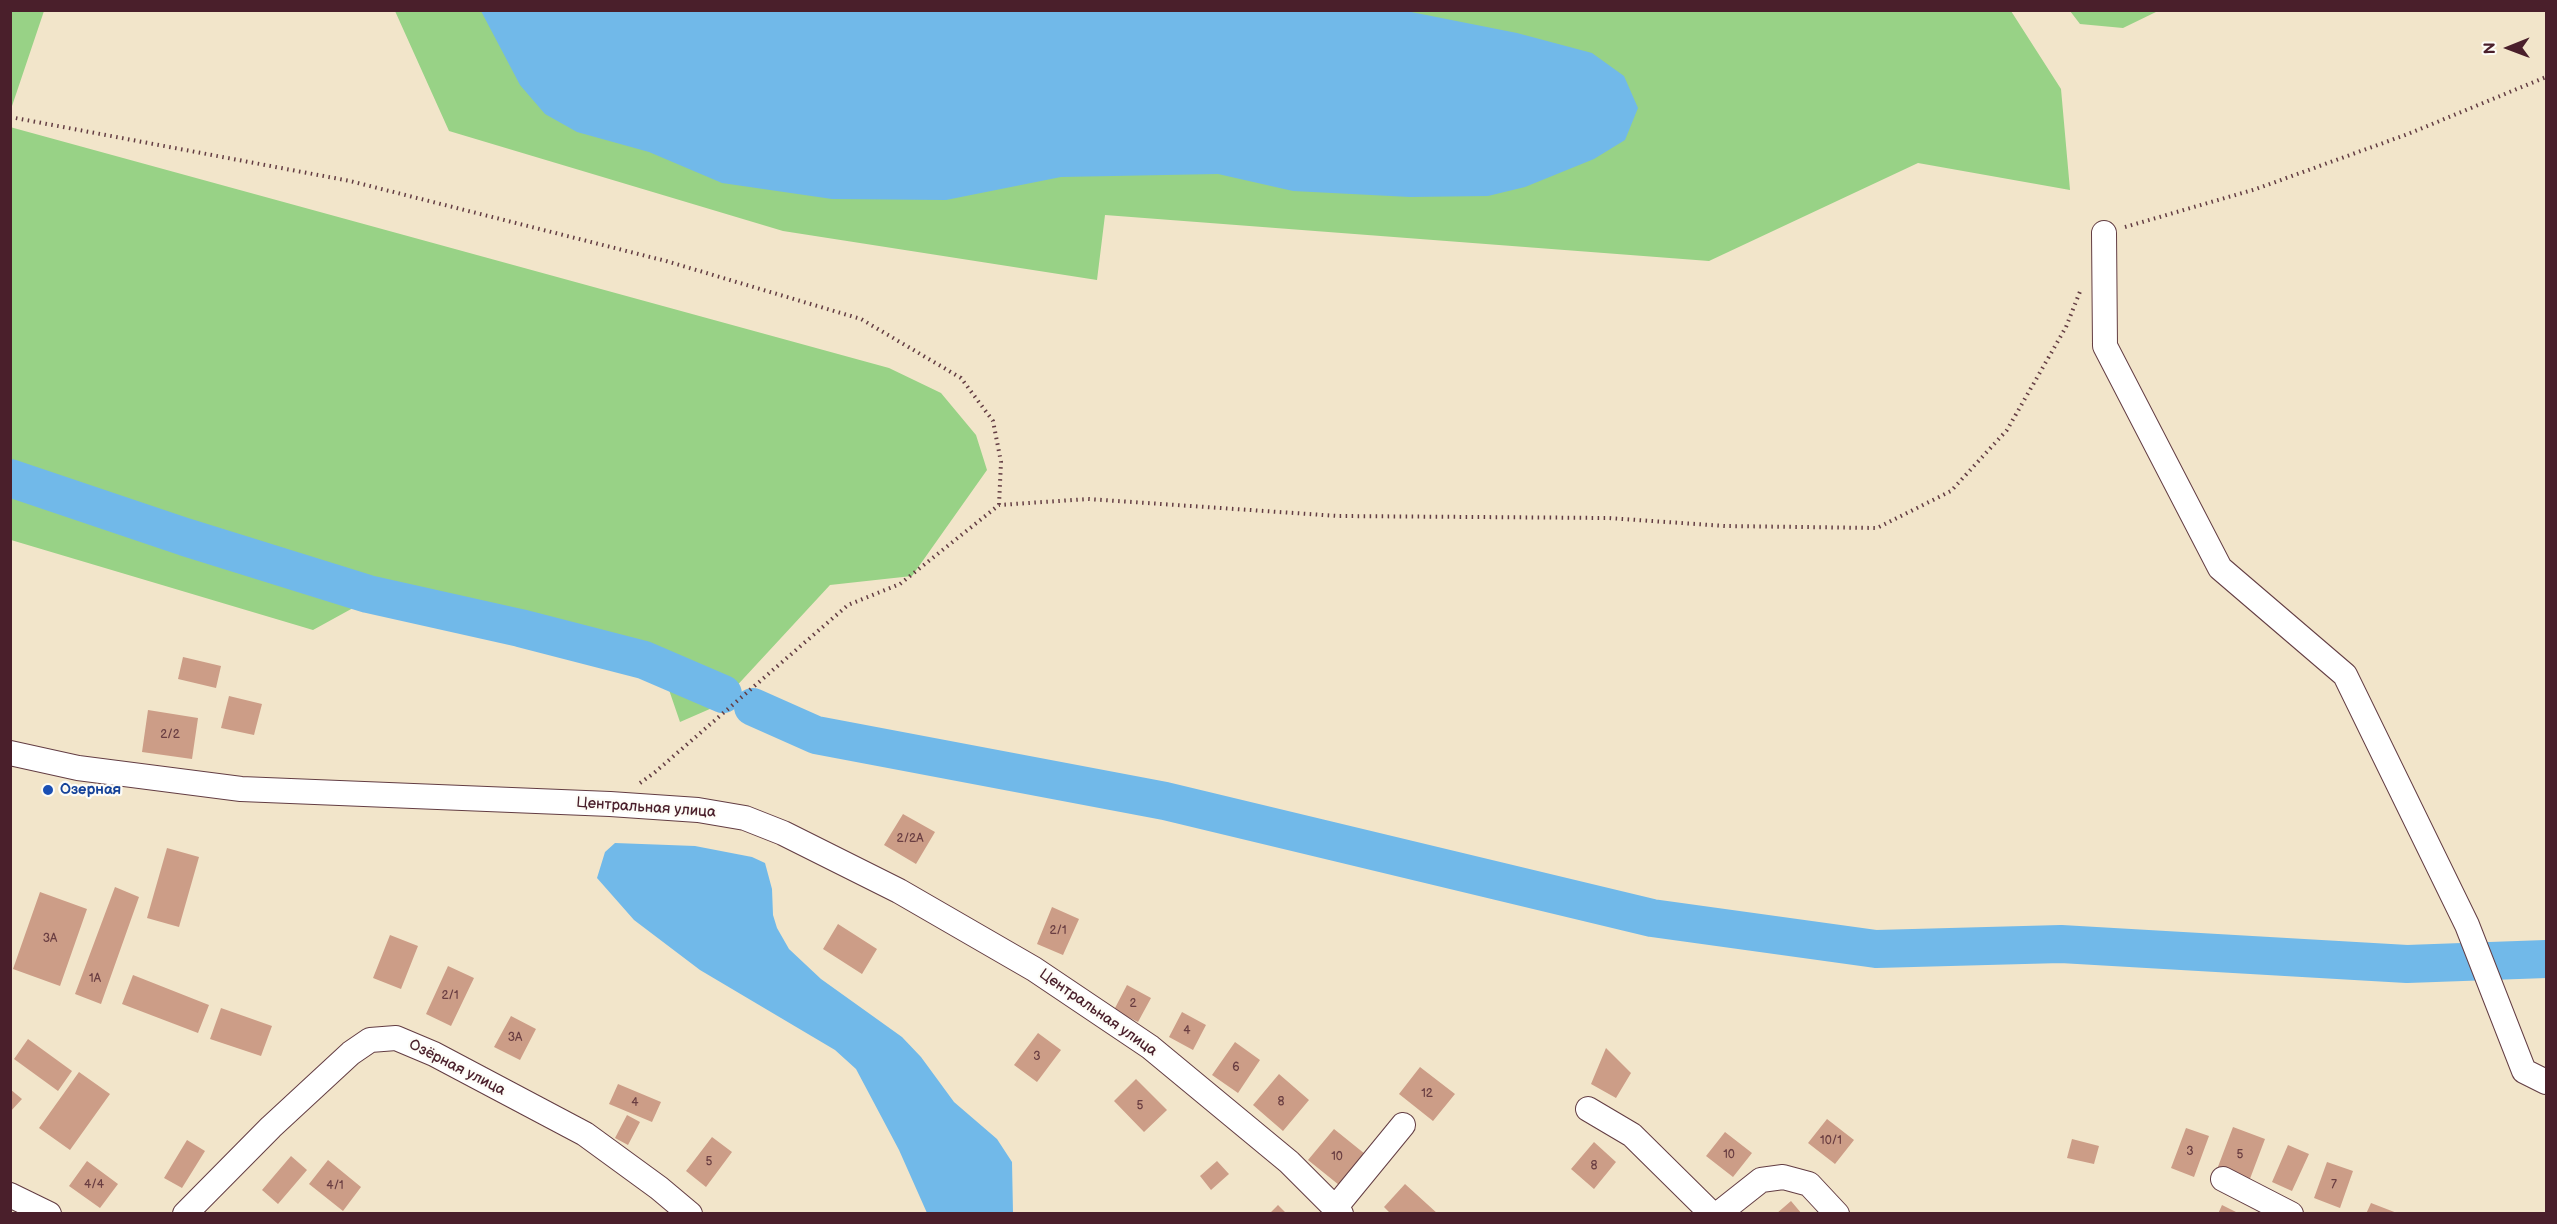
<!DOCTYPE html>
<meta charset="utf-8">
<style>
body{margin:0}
#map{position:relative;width:2557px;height:1224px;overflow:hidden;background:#f2e5ca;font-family:"Balsamiq Sans",sans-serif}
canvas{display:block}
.frame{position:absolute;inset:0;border:12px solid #4a1f2b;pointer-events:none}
.north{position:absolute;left:2479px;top:18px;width:60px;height:60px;-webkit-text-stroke:4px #fdfcf7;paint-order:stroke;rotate:269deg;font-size:16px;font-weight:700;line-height:24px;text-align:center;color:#4a1f2b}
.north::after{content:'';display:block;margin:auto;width:21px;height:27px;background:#4a1f2b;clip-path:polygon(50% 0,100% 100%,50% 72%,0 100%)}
</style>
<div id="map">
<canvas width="2557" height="1224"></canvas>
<div class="frame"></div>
<div class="north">N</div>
</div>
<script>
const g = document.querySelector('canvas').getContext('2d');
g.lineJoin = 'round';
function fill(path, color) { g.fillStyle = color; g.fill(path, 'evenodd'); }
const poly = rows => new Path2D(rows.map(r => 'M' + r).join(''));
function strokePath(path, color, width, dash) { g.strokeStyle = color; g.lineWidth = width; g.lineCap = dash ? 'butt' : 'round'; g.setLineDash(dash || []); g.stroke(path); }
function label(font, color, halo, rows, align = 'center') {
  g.font = font + ' "Balsamiq Sans",sans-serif'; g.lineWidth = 4.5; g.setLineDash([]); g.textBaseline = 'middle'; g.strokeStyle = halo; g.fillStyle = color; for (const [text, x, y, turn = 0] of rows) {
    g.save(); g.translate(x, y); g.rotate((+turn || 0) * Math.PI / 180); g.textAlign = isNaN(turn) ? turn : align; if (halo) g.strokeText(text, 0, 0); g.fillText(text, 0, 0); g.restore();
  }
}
const green = poly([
 [11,10,44,11,11,109,10,11],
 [395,11,2011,11,2061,89,2070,190,1918,163,1709,261,1105,215,1097,280,783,231,449,131],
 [2070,11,2158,11,2123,28,2080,24],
 [10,127,889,368,941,393,976,435,987,470,912,576,830,585,719,705,680,722,655,649,557,621,373,597,313,630,11,540]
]);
const water = poly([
 [481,11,1406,11,1517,33,1592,53,1624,76,1638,108,1625,140,1594,159,1525,187,1488,196,1410,197,1293,191,1218,174,1061,177,946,200,832,199,722,183,649,152,577,132,545,114,520,85],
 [11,474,71,490,87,504,61,504,11,489],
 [615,843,695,846,752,857,765,863,772,889,773,915,777,928,789,949,821,979,902,1037,921,1057,954,1102,997,1139,1012,1162,1013,1213,927,1213,899,1150,856,1069,835,1050,700,970,634,920,597,878,605,852]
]);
const river = poly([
 [10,478,185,537,368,594,520,628,644,660,723,694],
 [753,707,816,735,1165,801,1652,918,1876,949,2061,944,2407,964,2546,959]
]);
const building = poly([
 [183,657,221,666,216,688,178,679],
 [229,696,262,704,254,735,221,728],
 [148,710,198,718,192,759,142,752],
 [903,814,935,832,916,864,884,845],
 [167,848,199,857,179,927,147,918],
 [115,887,139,897,101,1004,75,994],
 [40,892,87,909,60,986,13,969],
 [1052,907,1079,919,1063,955,1037,944],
 [838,924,877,949,862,974,823,949],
 [390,935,418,946,401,989,373,978],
 [448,966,474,978,451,1026,426,1014],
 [133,975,209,1005,198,1033,122,1004],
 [1127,985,1151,998,1138,1022,1114,1010],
 [221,1008,272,1026,261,1056,210,1039],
 [1182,1012,1206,1025,1193,1050,1169,1037],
 [511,1016,536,1029,520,1060,494,1047],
 [1038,1033,1061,1050,1037,1082,1014,1065],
 [28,1039,72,1071,58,1091,14,1059],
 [1235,1042,1260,1060,1238,1093,1212,1075],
 [1606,1048,1631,1073,1616,1098,1591,1084],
 [1420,1067,1455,1094,1433,1121,1399,1094],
 [79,1072,110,1094,70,1150,39,1128],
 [1279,1074,1309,1100,1283,1131,1253,1105],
 [1136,1079,1167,1110,1144,1132,1114,1101],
 [618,1084,661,1102,652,1122,609,1104],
 [10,1089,22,1099,10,1112],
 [627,1115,640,1122,628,1145,615,1138],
 [1827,1119,1854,1140,1835,1164,1808,1143],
 [2233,1127,2265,1139,2248,1184,2216,1172],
 [2186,1128,2209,1136,2194,1177,2171,1168],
 [1334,1129,1365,1154,1339,1185,1308,1160],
 [1725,1132,1752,1153,1733,1177,1706,1156],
 [712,1137,732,1152,706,1187,686,1171],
 [2072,1139,2099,1146,2094,1164,2067,1158],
 [187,1140,205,1151,182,1188,164,1178],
 [1594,1142,1616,1162,1594,1189,1571,1169],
 [2288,1145,2309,1154,2292,1191,2272,1182],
 [291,1156,307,1170,278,1204,262,1190],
 [328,1160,361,1187,343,1211,309,1184],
 [87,1161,118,1184,100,1208,69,1186],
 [1217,1161,1229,1174,1211,1190,1200,1176],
 [2327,1162,2353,1171,2340,1208,2314,1198],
 [1405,1184,1438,1214,1391,1214,1384,1207],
 [1791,1201,1802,1214,1776,1214],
 [2371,1203,2397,1213,2397,1214,2366,1214],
 [1278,1205,1287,1214,1269,1214],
 [2222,1205,2240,1214,2218,1214]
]);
const path = poly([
 [10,117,350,181,666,261,861,319,961,378,993,421,1001,462,999,505],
 [2125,227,2256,189,2408,134,2546,77],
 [640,783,654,773,848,605,900,584,999,505,1088,499,1338,516,1608,518,1725,526,1877,528,1951,491,2007,430,2066,327,2081,289]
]);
const minor = poly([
 [2104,233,2105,346,2220,568,2345,675,2467,925,2524,1071,2546,1082],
 [10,753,78,768,241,789,610,804,698,810,745,818,783,833,899,891,1034,969,1150,1047,1289,1162,1341,1214],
 [1588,1109,1632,1135,1712,1214],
 [2223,1179,2291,1214],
 [10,1195,49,1214],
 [1335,1208,1403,1125],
 [185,1214,271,1127,351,1053,370,1040,396,1038,434,1054,585,1134,659,1188,690,1214],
 [1718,1214,1761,1180,1783,1177,1809,1184,1837,1214]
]);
const markers = [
 [48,790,6,"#1a4fb4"]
];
const numberNames = [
 ["2/2",170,735],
 ["2/2А",910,839],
 ["2/1",1058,931],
 ["3А",50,939],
 ["1А",95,979],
 ["2/1",450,996],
 ["2",1133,1004],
 ["4",1187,1031],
 ["3А",515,1038],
 ["3",1037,1057],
 ["6",1236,1068],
 ["12",1427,1094],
 ["8",1281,1102],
 ["4",635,1103],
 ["5",1140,1106],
 ["10/1",1831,1141],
 ["3",2190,1152],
 ["10",1729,1155],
 ["5",2240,1155],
 ["10",1337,1157],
 ["5",709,1162],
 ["8",1594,1166],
 ["4/4",94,1185],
 ["7",2334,1185],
 ["4/1",335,1186]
];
const transitNames = [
 ["Озерная",60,790]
];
const streetNames = [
 ["Центральная улица",646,808,4],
 ["Центральная улица",1098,1013,35],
 ["Озёрная улица",457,1068,27]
];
fill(green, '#98d286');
fill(water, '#71b9e9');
strokePath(river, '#71b9e9', 38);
fill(building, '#cc9d87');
strokePath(minor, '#633d43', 26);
strokePath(path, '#633d43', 4, [1.5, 4.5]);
strokePath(minor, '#fff', 24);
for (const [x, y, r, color] of markers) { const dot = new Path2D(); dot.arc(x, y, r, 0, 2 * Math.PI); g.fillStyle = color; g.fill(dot); strokePath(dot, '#fdfcf7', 2); }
label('12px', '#6a3e42', null, numberNames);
label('bold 15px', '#164399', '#fdfcf7', transitNames, 'left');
label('15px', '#4a1f2b', '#fdfcf7', streetNames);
</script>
